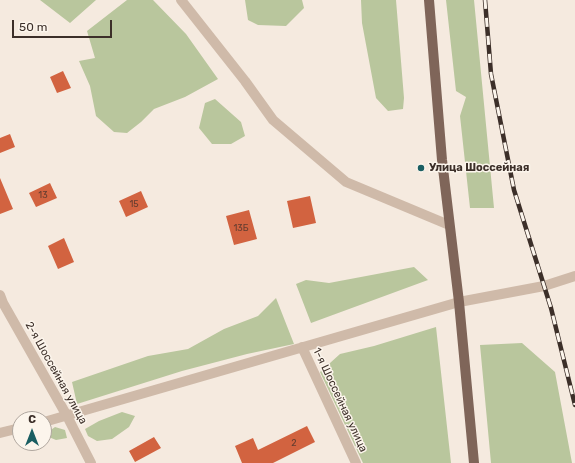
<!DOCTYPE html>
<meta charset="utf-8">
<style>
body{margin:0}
#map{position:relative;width:575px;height:463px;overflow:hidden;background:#f5eadf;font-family:Rubik,sans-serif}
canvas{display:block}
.north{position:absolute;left:12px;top:411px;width:40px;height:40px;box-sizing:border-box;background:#fcf5ec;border:1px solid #afa69e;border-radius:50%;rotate:0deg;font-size:11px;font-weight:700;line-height:16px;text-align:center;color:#3c2f29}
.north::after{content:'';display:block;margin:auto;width:14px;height:18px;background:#1a5e62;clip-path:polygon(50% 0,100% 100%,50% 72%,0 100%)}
.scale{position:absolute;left:12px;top:20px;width:100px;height:18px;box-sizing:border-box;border:2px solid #3c2f29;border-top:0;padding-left:5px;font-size:12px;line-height:14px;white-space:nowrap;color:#3c2f29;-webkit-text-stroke:3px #fcf5ec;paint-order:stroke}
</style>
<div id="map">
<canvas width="575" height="463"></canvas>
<div class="north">С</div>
<div class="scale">50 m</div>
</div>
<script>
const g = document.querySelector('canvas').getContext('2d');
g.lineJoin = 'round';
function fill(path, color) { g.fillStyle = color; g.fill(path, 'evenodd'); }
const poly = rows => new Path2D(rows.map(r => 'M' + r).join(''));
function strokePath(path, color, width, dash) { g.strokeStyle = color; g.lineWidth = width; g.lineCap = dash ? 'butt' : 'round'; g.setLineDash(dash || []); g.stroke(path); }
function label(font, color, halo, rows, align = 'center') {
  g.font = font + ' Rubik,sans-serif'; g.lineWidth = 3; g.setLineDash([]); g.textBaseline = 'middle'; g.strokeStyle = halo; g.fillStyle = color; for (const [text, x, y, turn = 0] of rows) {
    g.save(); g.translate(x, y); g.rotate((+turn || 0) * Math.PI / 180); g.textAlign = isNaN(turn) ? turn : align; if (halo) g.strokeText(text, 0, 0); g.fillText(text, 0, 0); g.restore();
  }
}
const green = poly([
 [40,0,96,0,70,23],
 [127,0,153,0,186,34,218,79,185,97,154,109,141,122,127,133,114,132,96,116,90,86,79,61,95,58,87,31],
 [245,0,302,0,304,8,286,26,258,25,248,20],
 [361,0,396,0,404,98,403,109,388,111,376,98,362,23],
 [446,0,474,0,494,208,470,208,460,116,466,97,456,91],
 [215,99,241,122,245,136,231,144,212,144,199,128,205,103],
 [414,267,428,280,311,323,296,284,306,280,329,283],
 [276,298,294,344,247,354,182,371,77,404,72,382,148,356,188,349,224,329,258,316],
 [436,327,451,463,363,463,320,372,340,354,374,346],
 [522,343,555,372,572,463,491,463,480,345],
 [122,412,135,416,129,427,112,439,97,441,88,436,85,429,99,421],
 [55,427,65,430,67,438,56,440,44,435]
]);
const building = poly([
 [63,71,71,88,57,93,50,77],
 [10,134,15,147,0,153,0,138],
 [0,178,13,209,0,214],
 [50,183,57,198,36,207,29,193],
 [141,191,148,207,126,217,119,201],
 [310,196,316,223,293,228,287,201],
 [249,210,257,239,234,245,226,216],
 [64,238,74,262,58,269,48,246],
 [307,426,315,442,273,463,242,463,235,446,253,438,258,450],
 [154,437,161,448,135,462,129,451]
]);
const minor = poly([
 [181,0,245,81,273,120,346,182,449,225],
 [0,295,3,303,67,416,91,463],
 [302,347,356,463],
 [44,422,459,302,544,286,575,276],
 [0,433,20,428]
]);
const major = poly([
 [429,0,442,160,459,302,474,463]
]);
const rail = poly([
 [485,0,491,74,514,190,551,308,575,405]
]);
const markers = [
 [421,168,4,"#1a5e62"]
];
const numberNames = [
 ["13",43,195],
 ["15",134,204],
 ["13Б",241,228],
 ["2",294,443]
];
const poiNames = [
 ["Улица Шоссейная",429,168]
];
const streetNames = [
 ["2-я Шоссейная улица",56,373,61],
 ["1-я Шоссейная улица",340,400,65]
];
fill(green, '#b9c69d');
fill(building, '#d26340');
strokePath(minor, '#cfbaa9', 10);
strokePath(major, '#7f6559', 10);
strokePath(rail, '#3c2f29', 4.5);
strokePath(rail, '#fcf5ec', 3, [9]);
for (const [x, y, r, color] of markers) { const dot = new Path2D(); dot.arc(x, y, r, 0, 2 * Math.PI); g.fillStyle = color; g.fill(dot); strokePath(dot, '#fcf5ec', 1.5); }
label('9px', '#623c2f', null, numberNames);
label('bold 11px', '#3c2f29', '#fcf5ec', poiNames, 'left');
label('11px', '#3c2f29', '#fcf5ec', streetNames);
</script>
